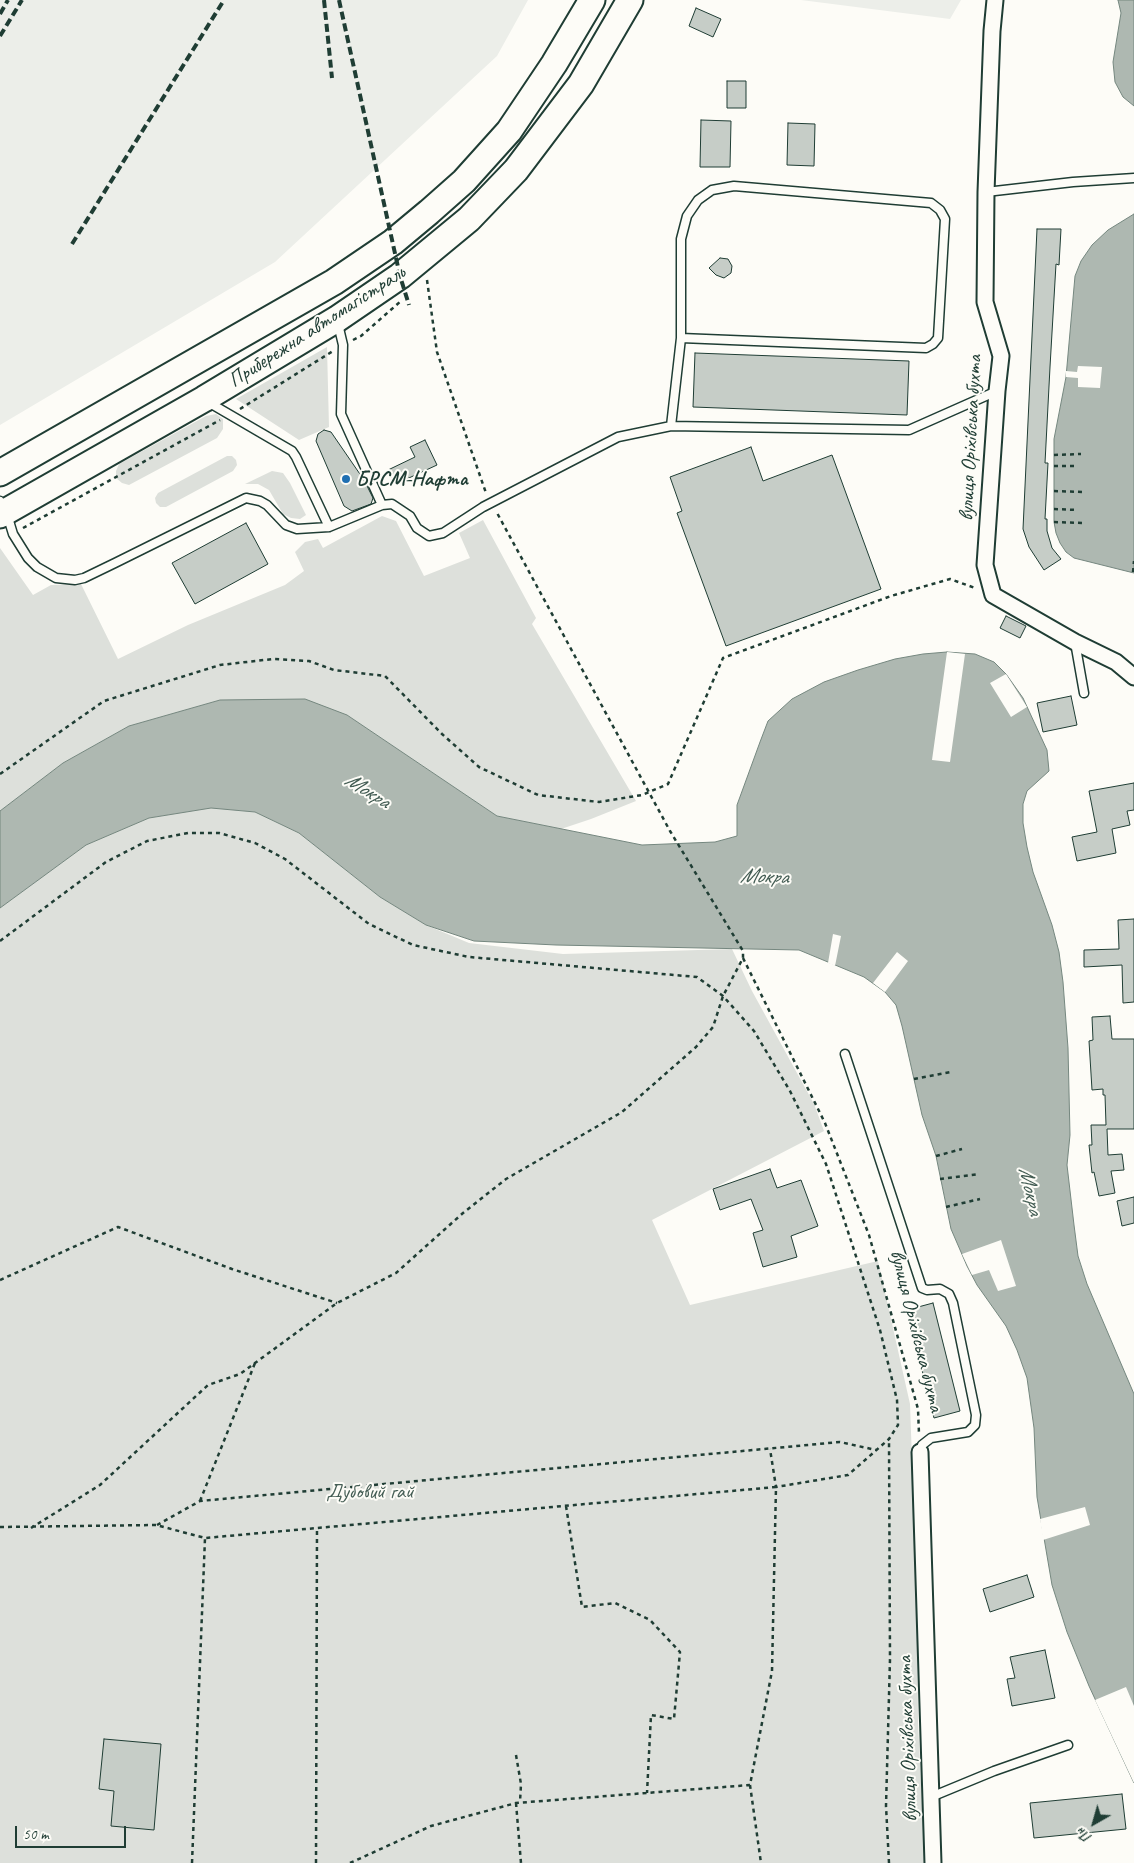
<!DOCTYPE html>
<meta charset="utf-8">
<style>
body{margin:0}
#map{position:relative;width:1134px;height:1863px;overflow:hidden;background:#fdfcf7;font-family:Caveat,sans-serif}
canvas{display:block}
.north{position:absolute;left:1069px;top:1798px;width:50px;height:50px;-webkit-text-stroke:4px #fdfcf7;paint-order:stroke;rotate:218deg;font-size:14px;font-weight:700;line-height:20px;text-align:center;color:#1f3d34}
.north::after{content:'';display:block;margin:auto;width:18px;height:22px;background:#1f3d34;clip-path:polygon(50% 0,100% 100%,50% 72%,0 100%)}
.scale{position:absolute;left:15px;top:1826px;width:111px;height:22px;box-sizing:border-box;border:2px solid #1f3d34;border-top:0;padding-left:6px;font-size:15px;line-height:18px;white-space:nowrap;color:#1f3d34;-webkit-text-stroke:4px #fdfcf7;paint-order:stroke}
</style>
<div id="map">
<canvas width="1134" height="1863"></canvas>
<div class="north">Пн</div>
<div class="scale">50 m</div>
</div>
<script>
const g = document.querySelector('canvas').getContext('2d');
g.lineJoin = 'round';
function fill(path, color) { g.fillStyle = color; g.fill(path, 'evenodd'); }
const poly = rows => new Path2D(rows.map(r => 'M' + r).join(''));
function strokePath(path, color, width, dash) { g.strokeStyle = color; g.lineWidth = width; g.lineCap = dash ? 'butt' : 'round'; g.setLineDash(dash || []); g.stroke(path); }
function label(font, color, halo, rows, align = 'center') {
  g.font = font + ' Caveat,sans-serif'; g.lineWidth = 4; g.setLineDash([]); g.textBaseline = 'middle'; g.strokeStyle = halo; g.fillStyle = color; for (const [text, x, y, turn = 0] of rows) {
    g.save(); g.translate(x, y); g.rotate((+turn || 0) * Math.PI / 180); g.textAlign = isNaN(turn) ? turn : align; if (halo) g.strokeText(text, 0, 0); g.fillText(text, 0, 0); g.restore();
  }
}
const built = poly([
 [0,0,528,0,497,56,275,262,0,425],
 [801,0,961,0,950,19]
]);
const green = poly([
 [327,347,329,427,299,440,236,399],
 [216,414,223,419,223,429,217,438,129,485,122,483,116,478,116,471,119,464,206,416],
 [227,456,232,456,236,460,237,465,233,471,166,507,160,507,156,503,155,498,158,493],
 [272,471,283,473,290,483,306,515,300,519,291,518,283,514,269,490,258,484,245,484],
 [382,516,396,521,424,576,470,558,459,533,483,520,536,618,532,624,636,801,591,819,561,829,497,816,347,715,220,700,129,726,63,763,0,811,0,548,33,595,51,585,81,584,118,659,188,625,285,585,304,571,295,552,305,542,318,539,323,548],
 [211,807,255,812,299,833,380,897,426,925,469,943,563,954,732,949,752,991,814,1104,824,1131,652,1220,690,1305,878,1261,910,1404,917,1599,918,1723,925,1863,0,1863,0,908,86,845,149,818]
]);
const water = poly([
 [1118,0,1134,0,1134,106,1123,97,1115,82,1113,62,1121,13,1118,0],
 [1134,214,1134,573,1074,558,1066,552,1060,543,1056,533,1054,522,1054,439,1066,377,1075,276,1081,261,1092,245,1108,230,1134,214],
 [947,652,975,654,994,662,1006,674,1023,698,1047,750,1049,771,1027,791,1023,804,1023,823,1027,847,1033,872,1052,925,1059,952,1063,982,1068,1048,1070,1135,1067,1165,1074,1225,1078,1256,1087,1284,1134,1394,1134,1783,1089,1686,1067,1632,1052,1585,1037,1497,1034,1428,1027,1378,1017,1350,1006,1326,977,1285,967,1266,951,1229,936,1156,922,1115,902,1026,896,1005,885,992,864,977,799,950,556,945,474,941,426,925,380,897,299,833,255,812,211,808,149,818,86,845,0,908,0,811,63,763,129,726,220,700,305,699,347,715,497,816,642,845,715,842,737,836,737,805,760,742,768,721,792,699,824,682,858,670,895,659,923,654,947,652]
]);
const pier = poly([
 [1078,366,1102,367,1100,388,1078,387,1078,378,1066,377,1066,371,1077,372],
 [947,652,965,654,950,762,932,760],
 [1006,674,1027,707,1011,717,990,683],
 [833,934,841,936,835,966,828,963],
 [897,952,908,961,885,992,873,983],
 [1001,1240,1016,1286,998,1291,989,1270,972,1275,962,1254],
 [1085,1507,1090,1525,1043,1540,1040,1519],
 [1126,1687,1134,1706,1134,1783,1095,1700]
]);
const building = poly([
 [696,8,721,19,713,37,689,26,696,8],
 [727,81,746,81,746,108,727,108,727,81],
 [701,120,731,121,730,167,700,167,701,120],
 [788,123,815,124,814,166,787,165,788,123],
 [1037,229,1061,229,1059,265,1056,264,1050,367,1045,463,1048,463,1045,519,1047,519,1047,531,1052,548,1061,559,1044,570,1029,547,1023,529,1037,229],
 [720,258,728,259,732,266,731,273,724,278,716,275,709,268,720,258],
 [695,353,909,361,907,415,693,407,695,353],
 [324,430,331,432,364,480,373,498,371,504,352,511,344,506,316,441,318,434,324,430],
 [425,440,437,465,398,483,397,479,393,481,388,470,415,457,410,447,425,440],
 [751,447,763,481,832,455,881,589,726,646,677,513,682,511,670,477,751,447],
 [246,523,268,564,195,604,172,563,246,523],
 [1006,616,1026,626,1020,638,1000,628,1006,616],
 [1071,696,1077,725,1043,732,1037,703,1071,696],
 [1134,783,1134,810,1127,811,1130,825,1112,829,1116,853,1077,861,1072,837,1097,832,1089,791,1134,783],
 [1134,919,1134,1002,1123,1003,1122,965,1084,967,1084,950,1119,949,1118,920,1134,919],
 [1110,1016,1112,1039,1134,1039,1134,1129,1107,1129,1108,1155,1122,1154,1124,1170,1111,1171,1115,1193,1099,1196,1094,1172,1092,1173,1089,1145,1092,1145,1091,1125,1106,1125,1105,1095,1103,1095,1103,1089,1092,1090,1089,1041,1093,1040,1092,1017,1110,1016],
 [770,1169,777,1188,801,1180,818,1226,791,1236,797,1257,763,1267,753,1233,763,1230,751,1199,720,1210,713,1189,770,1169],
 [1134,1197,1134,1223,1122,1226,1117,1201,1134,1197],
 [933,1303,960,1411,934,1418,907,1310,933,1303],
 [1027,1575,1034,1597,990,1612,983,1589,1027,1575],
 [1045,1650,1055,1698,1012,1706,1007,1679,1015,1678,1010,1657,1045,1650],
 [104,1739,161,1744,154,1830,111,1826,114,1791,99,1789,104,1739],
 [1122,1794,1126,1829,1034,1838,1030,1803,1122,1794]
]);
const path = poly([
 [427,280,437,352,486,493],
 [353,340,361,336,401,301],
 [240,409,333,351],
 [1054,455,1081,454],
 [1054,466,1076,466],
 [1054,491,1083,492],
 [1054,509,1078,510],
 [1054,522,1082,523],
 [23,528,220,420],
 [1133,572,1134,561],
 [0,774,104,701,220,665,273,659,309,661,334,670,385,676,442,734,479,767,538,795,599,802,642,795,668,784,723,658,891,596,950,579,975,588],
 [0,941,106,862,147,841,188,833,219,833,255,843,285,859,369,924,413,945,469,957,697,977,723,996,754,1031,790,1091,826,1164,880,1330,897,1400,898,1425,889,1439,848,1475,776,1487,770,1449],
 [743,958,825,1123,869,1235,918,1409,919,1434],
 [914,1079,951,1072],
 [936,1156,962,1149],
 [940,1179,979,1174],
 [946,1207,980,1199],
 [0,1280,118,1227,232,1269,337,1303],
 [200,1501,255,1363],
 [566,1506,582,1607,615,1603,650,1620,680,1652,674,1719,651,1715,647,1793],
 [157,1525,200,1501,840,1442,876,1450],
 [0,1527,156,1525,205,1538,776,1487,772,1671,750,1785,761,1863],
 [31,1528,100,1485,208,1385,240,1374,337,1303,396,1273,463,1213,506,1179,622,1112,696,1047,713,1027,723,996,743,958,743,951,670,831,496,511],
 [516,1755,521,1784,520,1802],
 [516,1803,521,1863],
 [192,1863,205,1538],
 [316,1863,317,1528],
 [350,1863,431,1826,516,1803,750,1785],
 [889,1863,886,1806,890,1659,889,1439]
]);
const service = poly([
 [986,192,1073,182,1134,178],
 [338,324,343,345,341,414,382,505],
 [208,402,292,451,296,457,329,527],
 [671,426,681,338,681,239,687,216,698,200,712,190,734,186,931,203,940,210,945,219,938,338,933,344,926,348,681,338],
 [0,501,6,511,13,534,28,558,37,567,56,578,75,580,84,578,115,563,246,498,260,501,267,505,286,525,297,529,329,527,382,505,392,504,410,516,417,528,429,536,443,533,483,507,618,437,671,426,909,430,997,391],
 [1075,642,1084,693],
 [845,1054,922,1288,927,1290,940,1289,949,1294,953,1303,976,1415,975,1425,968,1432,931,1438,922,1445,920,1452],
 [931,1797,994,1771,1068,1745]
]);
const minor = poly([
 [995,0,992,31,986,192,985,302,1001,356,997,391,985,565,993,595,1075,642,1116,662,1134,677],
 [920,1452,933,1863]
]);
const primary = poly([
 [0,473,334,282,393,242,429,212,464,181,509,131,554,64,592,0],
 [0,515,204,399,337,319,400,276,469,219,516,170,581,84,630,0]
]);
const rail = poly([
 [324,0,332,78],
 [339,0,400,276,409,305],
 [0,14,8,0],
 [0,36,22,0],
 [72,244,224,0]
]);
const markers = [
 [346,479,5,"#1f6fb2"]
];
const streetNames = [
 ["Прибережна автомагістраль",317,327,-33],
 ["вулиця Оріхівська бухта",971,438,-87],
 ["вулиця Оріхівська бухта",916,1331,76],
 ["вулиця Оріхівська бухта",908,1739,-92]
];
const poiNames = [
 ["БРСМ-Нафта",356,479]
];
const parkNames = [
 ["Дубовий гай",370,1492]
];
const waterNames = [
 ["Мокра",367,791,32],
 ["Мокра",764,877,2],
 ["Мокра",1030,1191,77]
];
fill(built, '#eceee9');
fill(green, '#dde0db');
fill(water, '#aeb8b1');
strokePath(water, '#75877f', 1);
fill(pier, '#fdfcf7');
fill(building, '#c6cdc7');
strokePath(building, '#1f3d34', 1);
strokePath(service, '#1f3d34', 11);
strokePath(minor, '#1f3d34', 19);
strokePath(primary, '#1f3d34', 29);
strokePath(path, '#1f3d34', 2.5, [4, 4]);
strokePath(service, '#fdfcf7', 8);
strokePath(minor, '#fdfcf7', 15);
strokePath(primary, '#fdfcf7', 25);
strokePath(rail, '#1f3d34', 4, [8, 4]);
for (const [x, y, r, color] of markers) { const dot = new Path2D(); dot.arc(x, y, r, 0, 2 * Math.PI); g.fillStyle = color; g.fill(dot); strokePath(dot, '#fdfcf7', 2); }
label('21px', '#1f3d34', '#fdfcf7', streetNames);
label('bold 21px', '#1f3d34', '#fdfcf7', poiNames, 'left');
label('21px', '#455e55', '#fdfcf7', parkNames);
label('italic 22px', '#435c53', '#fdfcf7', waterNames);
</script>
